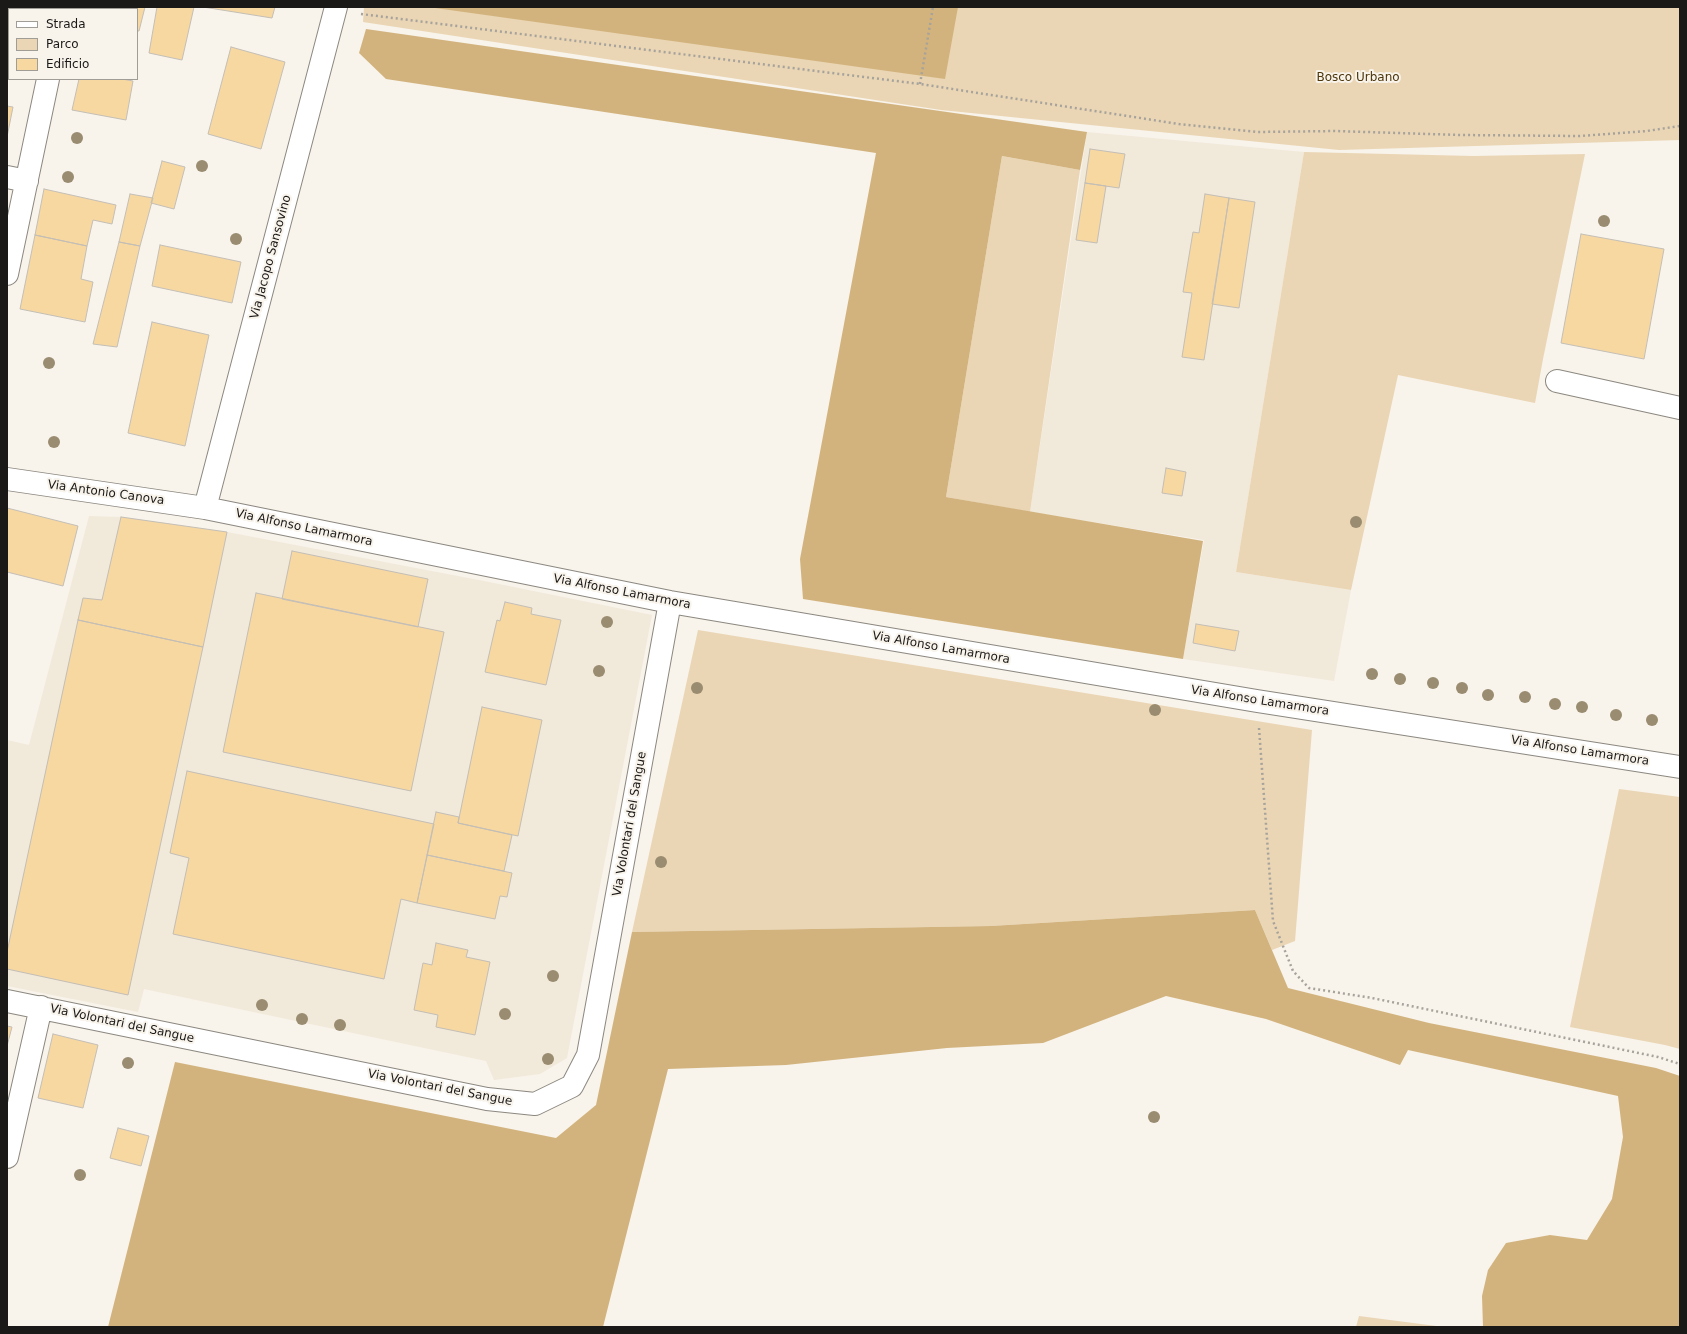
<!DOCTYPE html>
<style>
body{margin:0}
#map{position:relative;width:1687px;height:1334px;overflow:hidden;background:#f8f3eb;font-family:"DejaVu Sans",sans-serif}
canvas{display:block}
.frame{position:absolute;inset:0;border:8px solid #1b1917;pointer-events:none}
.legend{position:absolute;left:8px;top:8px;width:130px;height:72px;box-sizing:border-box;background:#f8f3eb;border:1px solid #a09c96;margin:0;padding:5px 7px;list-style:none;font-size:12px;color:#1b1917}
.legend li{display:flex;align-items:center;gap:8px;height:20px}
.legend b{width:20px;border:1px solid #a09c96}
</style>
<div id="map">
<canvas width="1687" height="1334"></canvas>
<div class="frame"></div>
<ul class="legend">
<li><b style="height:5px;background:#fff"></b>Strada</li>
<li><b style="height:11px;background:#ead6b4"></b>Parco</li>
<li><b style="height:11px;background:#f8d8a1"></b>Edificio</li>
</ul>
</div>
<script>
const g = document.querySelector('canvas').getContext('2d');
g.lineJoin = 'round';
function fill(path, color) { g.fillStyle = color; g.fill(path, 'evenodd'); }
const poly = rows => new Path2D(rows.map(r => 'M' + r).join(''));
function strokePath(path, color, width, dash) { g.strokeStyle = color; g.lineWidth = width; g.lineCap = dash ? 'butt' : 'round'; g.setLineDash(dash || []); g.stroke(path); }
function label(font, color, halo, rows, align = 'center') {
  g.font = font + ' "DejaVu Sans",sans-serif'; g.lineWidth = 4; g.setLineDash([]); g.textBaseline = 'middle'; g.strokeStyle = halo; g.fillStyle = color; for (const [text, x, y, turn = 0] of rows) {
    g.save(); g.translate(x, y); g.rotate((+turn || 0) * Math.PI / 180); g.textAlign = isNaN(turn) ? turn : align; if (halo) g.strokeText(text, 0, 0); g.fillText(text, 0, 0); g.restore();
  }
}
const built = poly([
 [1087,132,1304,152,1236,572,1351,590,1334,681,1183,659,1204,540,1030,512],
 [89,516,121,517,227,532,484,581,652,615,567,1058,540,1074,494,1080,486,1061,144,989,138,1012,7,986,7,740,29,745]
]);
const green = poly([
 [364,7,1680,7,1680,140,1339,150,941,110,363,22],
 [1304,152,1473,156,1585,154,1543,359,1535,403,1398,375,1351,590,1236,572],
 [1002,156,1080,170,1030,512,946,497],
 [698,630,1312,730,1295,941,1272,950,1255,910,991,926,632,932],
 [1619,789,1680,797,1680,1049,1665,1045,1570,1027],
 [1359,1316,1444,1327,1356,1327]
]);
const forest = poly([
 [428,7,958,7,945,79],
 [366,29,1087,132,1080,170,1002,156,946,497,1203,541,1183,659,803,599,800,559,876,153,386,79,359,53],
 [1255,910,1288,988,1429,1023,1656,1068,1680,1076,1679,1327,1483,1327,1482,1296,1488,1270,1506,1243,1550,1235,1587,1240,1612,1199,1623,1137,1618,1096,1408,1050,1400,1065,1266,1019,1166,996,1043,1043,947,1048,786,1065,668,1069,603,1327,108,1327,175,1062,556,1138,596,1105,632,932,991,926]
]);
const building = poly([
 [94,7,145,7,139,31,137,31,137,9,93,9,94,7],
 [157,7,194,7,182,60,149,53,157,7],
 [203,7,275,7,272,18,203,7],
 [231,47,285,62,261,149,208,134,231,47],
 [79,79,122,79,133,81,126,120,72,110,79,79],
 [7,106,13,107,7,137,7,106],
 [1090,149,1125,154,1119,188,1085,183,1090,149],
 [162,161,185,167,174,209,151,203,162,161],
 [1085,183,1106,186,1097,243,1076,240,1085,183],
 [44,189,116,205,112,224,93,220,87,246,35,235,44,189],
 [130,194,153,198,140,246,119,242,130,194],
 [1205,194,1229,198,1204,360,1182,357,1192,293,1183,292,1193,232,1199,233,1205,194],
 [1229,198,1255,202,1239,308,1212,304,1229,198],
 [1581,234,1664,249,1644,359,1561,343,1581,234],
 [35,235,87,246,81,279,93,282,85,322,20,309,35,235],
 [119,242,140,246,117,347,93,344,119,242],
 [160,245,241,262,232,303,152,286,160,245],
 [152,322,209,335,185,446,128,433,152,322],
 [1166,468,1186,472,1182,496,1162,493,1166,468],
 [7,508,78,526,63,586,7,572,7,508],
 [121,517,227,532,203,647,78,620,83,598,102,600,121,517],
 [292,551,428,579,418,627,282,599,292,551],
 [256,593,444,632,411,791,223,752,256,593],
 [505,602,532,608,531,614,561,620,546,685,485,672,497,620,500,621,505,602],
 [78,620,203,647,128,995,7,969,7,952,78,620],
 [1196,624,1239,631,1235,651,1193,643,1196,624],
 [482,707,542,720,518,836,458,823,482,707],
 [187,771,434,824,417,903,401,899,384,979,173,934,189,858,170,853,187,771],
 [436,812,459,817,458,823,512,835,504,871,427,855,436,812],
 [427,855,512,873,507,897,500,896,495,919,417,903,427,855],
 [436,943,468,950,466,957,490,962,475,1035,436,1027,438,1015,414,1010,423,963,432,965,436,943],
 [7,1026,12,1027,7,1046,7,1026],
 [53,1034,98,1045,83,1108,38,1098,53,1034],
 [118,1128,149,1136,141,1166,110,1158,118,1128]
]);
const path = poly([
 [361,14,920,84,1179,124,1257,132,1335,131,1460,135,1580,136,1647,131,1680,126],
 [920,84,933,7],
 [1259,728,1273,921,1293,971,1309,988,1372,998,1658,1057,1680,1064]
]);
const minor = poly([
 [63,9,63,7],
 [7,177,27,181],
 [7,274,48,79],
 [1557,381,1680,408],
 [7,479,205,508,670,602,1257,701,1680,767],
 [205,508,336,7],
 [7,1001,487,1099,535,1104,572,1086,588,1055,670,602],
 [7,1157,41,1007]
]);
const trees = [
 [77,138],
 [202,166],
 [68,177],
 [1604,221],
 [236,239],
 [49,363],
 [54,442],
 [1356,522],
 [607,622],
 [599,671],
 [1372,674],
 [1400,679],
 [1433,683],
 [697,688],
 [1462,688],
 [1488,695],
 [1525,697],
 [1555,704],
 [1582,707],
 [1155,710],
 [1616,715],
 [1652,720],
 [661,862],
 [553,976],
 [262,1005],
 [505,1014],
 [302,1019],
 [340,1025],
 [548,1059],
 [128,1063],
 [1154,1117],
 [80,1175]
];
const parkNames = [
 ["Bosco Urbano",1358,78]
];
const streetNames = [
 ["Via Jacopo Sansovino",271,257,-75],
 ["Via Antonio Canova",106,493,8],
 ["Via Alfonso Lamarmora",304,528,12],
 ["Via Alfonso Lamarmora",622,592,11],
 ["Via Alfonso Lamarmora",941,648,10],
 ["Via Alfonso Lamarmora",1260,701,9],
 ["Via Alfonso Lamarmora",1580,751,9],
 ["Via Volontari del Sangue",630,824,-80],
 ["Via Volontari del Sangue",122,1024,12],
 ["Via Volontari del Sangue",440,1088,11]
];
fill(built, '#f1e9da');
fill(green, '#ead6b4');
fill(forest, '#d2b37d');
fill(building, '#f8d8a1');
strokePath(building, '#c3beb6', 1);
strokePath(minor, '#8c8880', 24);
strokePath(path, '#a6a29c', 2.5, [2, 3]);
strokePath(minor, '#fff', 22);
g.fillStyle = '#9a8c70';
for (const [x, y] of trees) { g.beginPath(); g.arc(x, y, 6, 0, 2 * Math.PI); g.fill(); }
label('12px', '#4d370b', '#f8f3eb', parkNames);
label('12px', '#1b1917', '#f8f3eb', streetNames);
</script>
